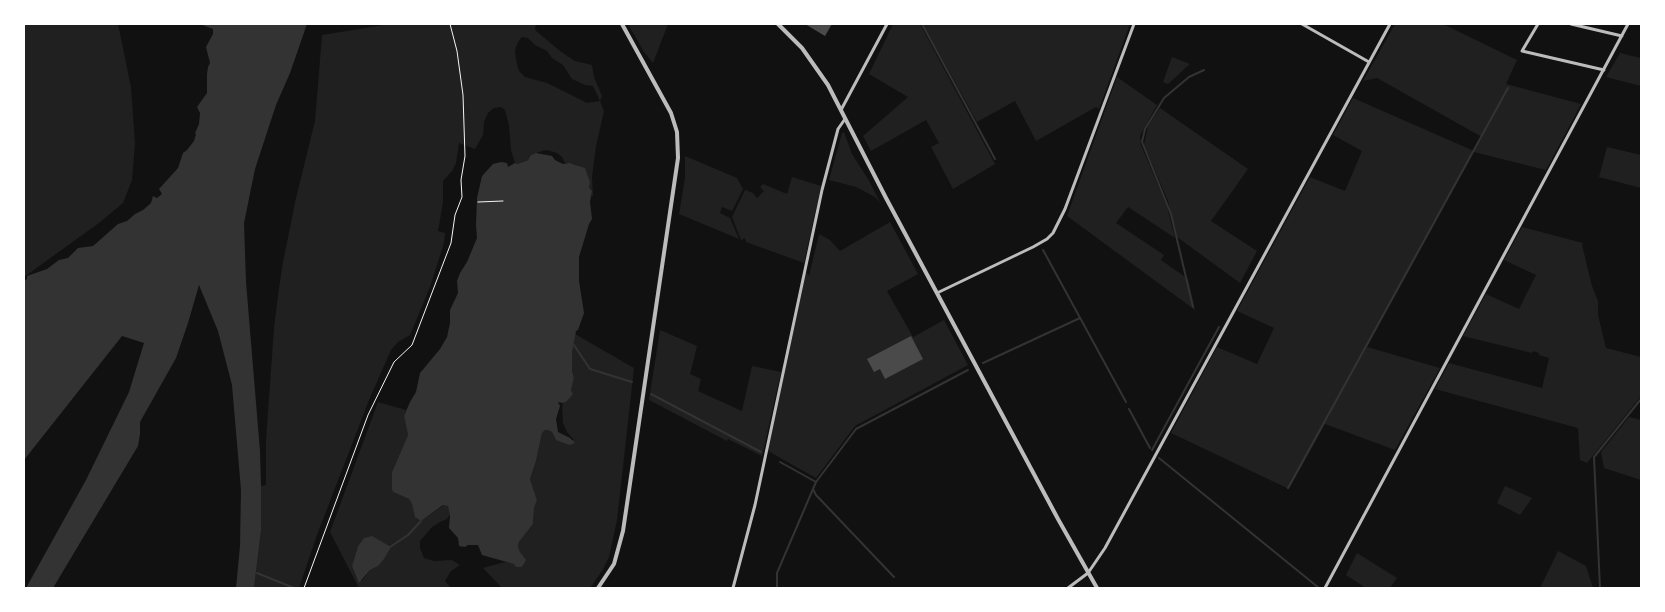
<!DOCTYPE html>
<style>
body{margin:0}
#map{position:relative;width:1665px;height:612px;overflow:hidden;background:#111;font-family:Poppins,sans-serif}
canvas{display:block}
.frame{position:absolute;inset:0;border:25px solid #fff;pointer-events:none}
</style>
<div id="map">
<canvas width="1665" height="612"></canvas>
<div class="frame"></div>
</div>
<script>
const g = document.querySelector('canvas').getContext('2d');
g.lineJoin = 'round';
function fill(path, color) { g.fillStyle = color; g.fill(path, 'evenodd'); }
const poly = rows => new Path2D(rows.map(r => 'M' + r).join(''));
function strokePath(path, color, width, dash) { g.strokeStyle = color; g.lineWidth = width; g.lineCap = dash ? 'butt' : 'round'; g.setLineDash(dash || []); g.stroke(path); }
const green = poly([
 [24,24,118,24,131,87,135,143,132,180,123,203,99,223,24,277],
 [390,24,536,24,535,30,560,51,575,61,592,65,594,77,602,96,600,101,604,111,596,146,592,177,593,196,591,196,592,191,576,165,565,163,562,157,557,153,547,150,542,151,531,155,528,160,523,162,517,164,515,163,511,150,509,125,505,110,501,107,494,108,488,113,484,122,483,135,475,149,459,143,456,163,452,171,443,181,443,202,438,231,445,233,444,243,430,287,410,335,398,342,391,350,369,400,317,535,299,588,254,588,261,531,261,486,266,485,266,440,274,328,279,288,283,262,296,198,315,121,322,35],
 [522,37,528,38,535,45,547,51,552,58,563,65,572,79,585,85,593,86,600,101,587,103,547,83,525,77,519,71,516,60,515,50,518,42],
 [628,24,668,24,653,63,644,52],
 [893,24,920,24,995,164,953,189,931,147,939,143,926,120,871,151,863,136,908,97,869,74],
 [923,24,1130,24,1099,109,1096,107,1036,141,1015,101,977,122],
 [1395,24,1443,24,1517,60,1506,84,1581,104,1546,170,1474,152,1367,347,1440,368,1395,450,1325,424,1289,489,1171,433,1217,347,1257,364,1274,328,1237,311,1310,177,1345,191,1362,151,1333,135,1353,98,1474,151,1482,137,1377,78,1363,81],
 [1620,53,1641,58,1641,86,1606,77],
 [1172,57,1190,64,1168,84,1163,82],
 [1117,77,1157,105,1140,136,1141,145,1167,206,1175,238,1128,207,1116,223,1164,255,1161,260,1188,279,1195,310,1067,216],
 [1160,108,1248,169,1211,221,1257,251,1240,283,1177,237,1168,201,1144,145,1148,126],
 [844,132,852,154,868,179,881,204,875,197,856,187,829,180,842,133],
 [1607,147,1641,155,1641,188,1599,177],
 [685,156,737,178,743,189,732,211,722,207,720,213,730,218,739,239,679,214,685,178],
 [792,177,821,186,804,263,746,242,745,238,741,240,732,217,745,190,753,193,757,198,764,191,760,187,763,184,787,194],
 [890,222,918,274,887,291,913,337,944,320,968,365,855,426,816,478,768,451,806,272,809,276,819,234,830,240,840,251],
 [1522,227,1583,243,1582,245,1592,286,1598,301,1598,315,1606,348,1641,357,1641,396,1587,463,1580,460,1578,428,1435,389,1449,363,1542,388,1549,358,1539,355,1539,353,1533,351,1532,353,1463,336,1486,294,1519,309,1536,275,1504,260],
 [660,330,697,346,690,374,701,379,698,391,742,411,752,366,781,372,762,456,728,439,727,441,649,400],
 [575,334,634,368,617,520,609,557,602,571,590,588,502,588,483,568,505,562,524,564,525,560,520,552,518,546,519,542,533,524,534,508,537,500,530,479,536,461,542,433,545,430,548,430,552,432,556,440,574,440,567,432,563,423,562,408,563,403,573,394,571,390,574,378,572,370,572,353],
 [378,402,406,410,404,416,408,435,392,472,393,492,409,499,412,503,416,517,421,521,444,505,448,506,450,510,450,515,447,519,440,522,432,527,420,541,420,548,424,558,434,561,452,560,460,565,451,571,445,581,451,588,359,588,330,532],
 [364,538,378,566,370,570,362,581,357,578,352,566,358,546],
 [1629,417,1641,420,1641,480,1604,468,1601,452],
 [1505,486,1532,498,1520,515,1497,503],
 [1558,551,1586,566,1593,588,1540,588],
 [1357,553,1397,578,1390,588,1366,588,1346,575]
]);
const water = poly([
 [200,24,307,24,290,73,276,105,255,169,244,223,246,282,260,451,261,486,261,531,254,588,236,588,240,546,241,490,232,385,218,331,199,285,188,323,176,358,140,422,140,434,138,446,53,588,26,588,86,480,129,392,144,343,122,336,24,460,24,281,27,279,27,276,47,269,59,260,68,258,78,248,93,246,118,224,127,221,135,214,143,210,151,203,153,196,157,198,162,194,159,189,178,168,183,153,187,150,194,141,196,134,195,133,199,124,200,113,197,107,207,93,207,74,208,67,210,63,206,47,213,34,213,29],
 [536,153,552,156,555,160,563,164,569,163,585,168,590,182,589,187,592,191,590,202,592,219,589,224,579,257,579,281,584,313,578,330,576,331,572,353,572,370,574,378,571,390,573,394,567,401,563,403,558,402,560,406,556,419,558,432,570,438,575,443,570,445,561,442,556,440,552,432,548,430,545,430,542,433,536,461,530,479,537,500,534,508,533,524,519,542,518,546,520,552,526,560,524,564,521,567,516,567,514,564,482,555,478,545,468,545,465,547,459,546,458,538,449,528,450,515,448,506,443,505,421,521,415,517,412,504,409,499,393,492,392,489,392,472,408,435,404,416,410,402,416,392,420,373,440,349,447,337,450,323,450,310,458,293,457,281,460,273,467,262,477,238,476,225,477,198,482,176,493,164,501,162,507,163,508,167,515,163,517,164,523,162,528,160,531,155],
 [372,536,391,547,384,559,378,566,370,570,359,583,352,566,358,546,364,538]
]);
const stream = poly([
 [922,24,995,159],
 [1043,250,1126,402],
 [1193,307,1171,214,1142,142,1145,129,1164,98,1189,77,1204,70],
 [574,345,590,369,632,382],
 [983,363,1080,318],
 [651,394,761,452],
 [1129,409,1150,448],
 [1152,450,1219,327],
 [1159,458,1319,588],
 [816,482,856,429,968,370],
 [1288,488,1508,88],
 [813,489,816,495,894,577],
 [390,547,408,535,421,521],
 [257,573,294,588],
 [777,588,777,573,816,482,780,462],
 [1600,588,1594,457,1641,399]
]);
const building = poly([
 [805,24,827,25,832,24,825,36],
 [911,336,923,359,885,379,880,369,874,372,867,359]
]);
const path = poly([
 [478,202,503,201],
 [304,588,368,415,394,362,412,345,451,243,455,215,462,197,461,180,465,156,463,95,457,51,450,24]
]);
const minor = poly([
 [1302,24,1369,62],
 [1538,24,1522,51,1604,70],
 [1571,24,1622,36],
 [841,110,887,24],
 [937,293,1033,247,1047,239,1053,233,1065,209,1134,24],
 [733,588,755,505,822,190,838,129,845,119],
 [1068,588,1088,573,1105,548,1390,24],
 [1325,588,1628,24]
]);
const tertiary = poly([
 [778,24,802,48,828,85,886,198,1058,519,1097,588],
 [598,588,614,564,623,531,678,158,677,132,671,113,622,24]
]);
fill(green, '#202020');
fill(water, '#333');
strokePath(stream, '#333', 2);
fill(building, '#4a4a4a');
strokePath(path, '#f5f5f5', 1);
strokePath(minor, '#bcbcbc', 3);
strokePath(tertiary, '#bcbcbc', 4);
</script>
